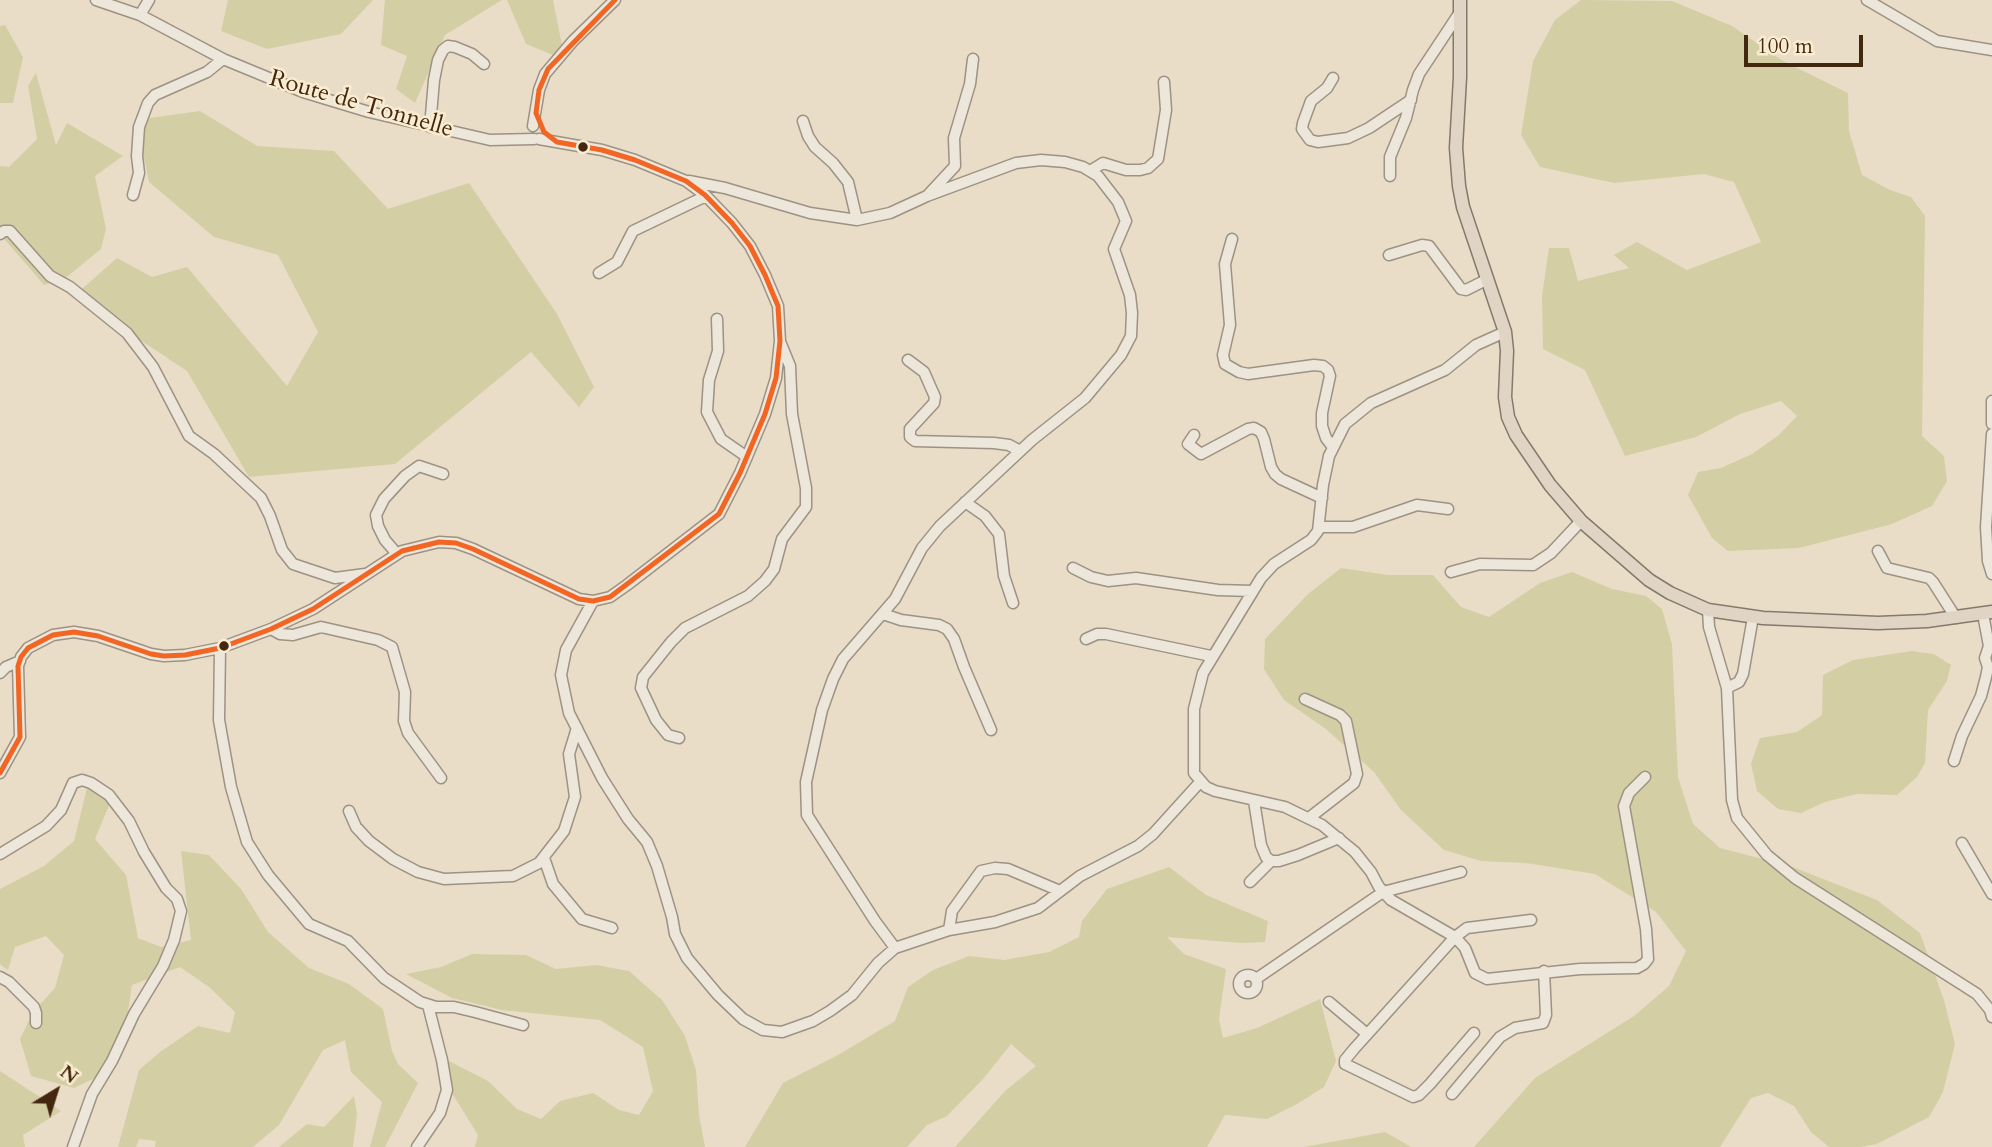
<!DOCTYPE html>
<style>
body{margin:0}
#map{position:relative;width:1992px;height:1147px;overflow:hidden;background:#e9ddc7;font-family:Cardo,serif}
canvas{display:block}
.north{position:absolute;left:21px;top:1056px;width:70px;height:70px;-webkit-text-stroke:5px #faecd1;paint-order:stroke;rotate:38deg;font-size:19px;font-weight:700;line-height:28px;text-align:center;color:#43270f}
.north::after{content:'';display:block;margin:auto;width:24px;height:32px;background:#43270f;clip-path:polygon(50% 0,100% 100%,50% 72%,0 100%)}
.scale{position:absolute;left:1744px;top:35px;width:119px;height:32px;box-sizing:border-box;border:4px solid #43270f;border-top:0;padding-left:9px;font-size:21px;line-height:24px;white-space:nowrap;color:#43270f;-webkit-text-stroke:5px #faecd1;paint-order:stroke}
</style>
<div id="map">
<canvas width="1992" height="1147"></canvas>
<div class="north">N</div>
<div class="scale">100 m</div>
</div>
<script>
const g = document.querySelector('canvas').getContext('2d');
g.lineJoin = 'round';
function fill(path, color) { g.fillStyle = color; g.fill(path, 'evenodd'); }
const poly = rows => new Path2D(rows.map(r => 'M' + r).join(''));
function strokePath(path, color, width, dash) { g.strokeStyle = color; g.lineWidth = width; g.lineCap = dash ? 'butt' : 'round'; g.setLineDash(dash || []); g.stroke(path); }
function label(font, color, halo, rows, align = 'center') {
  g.font = font + ' Cardo,serif'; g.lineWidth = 5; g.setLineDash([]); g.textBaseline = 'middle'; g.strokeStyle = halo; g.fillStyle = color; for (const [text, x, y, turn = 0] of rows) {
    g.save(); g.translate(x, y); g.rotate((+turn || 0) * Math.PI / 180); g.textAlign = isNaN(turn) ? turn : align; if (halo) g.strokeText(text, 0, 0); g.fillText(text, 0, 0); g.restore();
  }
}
const green = poly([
 [228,0,373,0,341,34,267,49,221,31],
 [385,0,502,0,445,35,415,103,396,89,407,56,381,45],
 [507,0,553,0,565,60,526,44],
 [1581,0,1672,1,1732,26,1783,61,1848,93,1849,131,1862,175,1890,190,1911,197,1925,216,1922,436,1944,456,1947,481,1932,506,1892,524,1799,548,1728,551,1712,538,1688,495,1698,472,1721,468,1752,454,1779,435,1797,416,1781,401,1740,414,1696,437,1625,456,1585,370,1543,349,1542,296,1549,248,1569,248,1578,281,1629,268,1614,255,1637,242,1687,270,1761,242,1734,182,1704,174,1614,183,1540,167,1521,135,1533,61,1555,20],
 [5,25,23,57,13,103,0,103,0,26],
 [36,73,56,145,67,123,123,156,95,176,106,229,101,249,63,280,44,285,0,234,0,166,9,167,37,139,28,86],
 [200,111,257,146,334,151,388,209,469,183,557,314,594,387,579,407,531,352,395,464,249,477,187,371,74,296,117,258,152,277,187,267,287,386,318,332,278,255,214,237,149,182,139,133,150,118],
 [1341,568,1388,575,1433,575,1461,607,1489,617,1540,583,1572,572,1612,589,1646,596,1662,609,1672,644,1678,777,1693,824,1720,848,1790,866,1877,900,1920,933,1944,1000,1955,1044,1943,1092,1929,1117,1877,1144,1860,1147,1829,1147,1811,1132,1794,1106,1768,1093,1751,1098,1720,1147,1474,1147,1535,1078,1634,1016,1669,986,1686,951,1656,912,1595,874,1526,863,1481,861,1444,850,1401,810,1374,772,1326,729,1284,700,1264,669,1265,639,1308,594],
 [1912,651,1934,654,1951,665,1947,681,1928,710,1925,763,1917,777,1897,795,1857,794,1825,802,1801,813,1778,809,1757,791,1751,764,1760,738,1797,732,1822,715,1823,675,1853,660],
 [88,784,111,801,95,839,126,875,138,938,161,947,191,940,181,851,209,855,241,889,268,932,309,968,349,984,383,1009,392,1051,398,1064,418,1083,385,1147,370,1147,382,1102,351,1072,345,1040,323,1050,279,1125,253,1147,155,1147,156,1141,139,1139,136,1147,118,1147,139,1070,160,1052,198,1026,230,1033,235,1012,209,987,180,967,132,985,127,1018,108,1059,97,1077,74,1088,31,1076,20,1039,33,1012,55,988,64,955,46,936,15,947,8,970,0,964,0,889,44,866,74,841],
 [1169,867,1206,895,1268,921,1265,942,1241,943,1167,937,1184,954,1226,969,1219,1019,1223,1038,1257,1028,1320,999,1336,1061,1324,1087,1297,1104,1267,1119,1225,1115,1207,1147,955,1147,1006,1090,1036,1066,1011,1044,984,1078,947,1116,927,1125,907,1147,745,1147,783,1083,838,1055,895,1021,908,987,933,970,969,956,1004,960,1049,952,1079,937,1082,921,1107,889],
 [472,954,526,955,556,969,596,965,629,971,662,1000,685,1036,696,1070,699,1115,705,1147,475,1147,478,1135,450,1090,445,1059,488,1081,517,1109,541,1119,560,1101,593,1093,619,1110,639,1115,653,1091,643,1047,600,1020,502,1010,452,998,406,974,441,967],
 [0,1071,61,1111,23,1135,25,1147,0,1147],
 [354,1096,357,1114,353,1147,279,1147,307,1124,324,1127],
 [1385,1132,1411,1147,1303,1147,1304,1147]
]);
const minor = poly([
 [96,0,140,15,223,59,303,92,369,112,490,140,534,139],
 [1867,0,1937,41,1992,50],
 [140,15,149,0],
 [1333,78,1327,88,1311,101,1303,123,1302,129,1310,140,1318,142,1348,138,1369,128,1411,100],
 [803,121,808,136,815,147,833,163,848,182,857,220],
 [533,126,539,90,545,74,573,41,615,0],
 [430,127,434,80,438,60,443,50,448,46,455,47,472,54,484,64],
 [1090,171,1103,163,1126,170,1140,170,1148,168,1158,159,1166,110,1164,82],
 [1390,176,1390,157,1406,118,1413,90,1419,74,1460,12],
 [689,181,725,188,810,213,857,220,890,213,927,196,1016,163,1041,160,1065,162,1083,167,1098,176,1118,202,1126,221,1114,249,1130,295,1132,313,1131,336,1121,355,1085,398,1032,440,940,526,922,548,895,599,843,659,833,679,822,710,806,782,807,815,875,921,895,948],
 [929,194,955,166,954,138,970,84,973,59],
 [133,195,139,173,137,156,139,127,148,103,155,95,207,72,223,59],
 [0,234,4,231,10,231,50,276,70,287,127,333,153,367,189,436,214,454,261,498,270,516,282,550,293,564,335,578,365,574],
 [1232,239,1225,264,1230,325,1223,355,1225,364,1239,372,1248,374,1314,365,1323,366,1328,370,1330,376,1322,413,1322,426,1326,438,1332,446],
 [1389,255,1422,245,1429,246,1461,289,1466,290,1488,279],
 [599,273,617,262,633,231,706,196],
 [717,319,718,351,709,380,707,412,721,439,747,457],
 [1505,332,1476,345,1445,370,1371,403,1345,424,1329,456,1323,485,1318,531,1311,540,1274,564,1261,578,1203,673,1194,709,1194,773,1206,787,1215,791,1285,807,1322,825,1355,852,1371,872,1379,887,1391,900,1455,937,1465,948,1475,973,1487,979,1580,969,1637,968,1644,964,1648,959,1646,929,1624,806,1629,793,1645,777],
 [908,360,924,372,935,397,934,403,910,429,910,437,915,441,994,443,1009,445,1020,451],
 [1992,401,1992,424],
 [1992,434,1986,527,1988,561,1992,574],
 [1194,435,1188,444,1201,454,1248,429,1254,428,1261,432,1264,439,1271,467,1275,474,1281,479,1322,498],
 [965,502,985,516,999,534,1004,576,1013,603],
 [1320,527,1353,527,1417,505,1448,509],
 [1878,551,1887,568,1929,578,1933,582,1956,618],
 [397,554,385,540,378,526,376,515,384,499,405,476,419,466,443,474],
 [1073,568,1091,577,1108,581,1136,578,1218,590,1252,591],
 [1451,572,1480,564,1533,565,1551,553,1581,521],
 [593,601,566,650,561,675,569,713,602,778,628,819,647,842,657,866,672,917,675,934,687,958,718,995,743,1019,763,1030,782,1032,813,1021,830,1011,852,995,878,963,895,948,949,930,995,922,1038,908,1080,876,1138,846,1153,834,1201,781],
 [1708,610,1709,627,1727,688,1732,800,1737,818,1767,855,1795,878,1977,994,1990,1010,1992,1017],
 [883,614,901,620,939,625,947,629,954,639,964,667,991,730],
 [271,629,280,634,293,635,321,627,378,640,392,647,405,692,404,721,408,733,441,778],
 [1086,639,1097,634,1106,634,1211,656],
 [220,648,219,720,231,787,247,842,268,875,309,924,348,941,384,978,420,1002,436,1007,454,1007,475,1012,523,1025],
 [0,673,6,667,20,661],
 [1727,688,1739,682,1743,674,1753,617],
 [1305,699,1340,715,1346,721,1357,774,1354,783,1309,818],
 [679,738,668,735,656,720,641,688,643,677,671,642,685,628,748,596,765,581,774,569,782,539,806,507,806,488,792,414,790,366,781,344],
 [1954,761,1962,736,1981,696,1986,677,1988,667,1985,658,1989,646,1983,614],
 [0,773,20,737,18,666,21,657,28,648,53,635,74,632,98,636,151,654,164,656,185,655,220,648,271,629,313,609,402,551,439,542,456,543,473,549,579,599,593,601,610,597,627,585,719,514,740,473,765,414,776,378,780,341,778,306,765,275,750,246,732,223,705,195,686,181,635,160,602,150,539,139],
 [1254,801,1261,845,1266,857,1271,861,1279,861,1298,855,1339,838],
 [349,811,356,827,369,841,393,859,418,872,444,879,513,876,539,863,564,831,575,797,569,754,577,728],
 [1962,843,1992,894],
 [0,854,46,826,61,810,73,783,82,780,91,783,109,795,129,821,144,852,166,888,177,899,181,911,174,940,163,966,134,1014,112,1061,92,1094,73,1147],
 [544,858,553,884,582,919,612,928],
 [1250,882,1271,861],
 [949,930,952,911,981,871,995,868,1008,869,1060,891],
 '1239 984a9 9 0 1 1 18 0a9 9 0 1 1-18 0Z',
 [0,977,9,982,34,1007,36,1013,36,1023],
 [1256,979,1383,892,1461,872],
 [1329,1002,1367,1034],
 [1474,1033,1430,1084,1419,1095,1413,1097,1345,1064,1345,1060,1354,1049,1455,937,1467,928,1531,920],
 [1452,1094,1500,1037,1515,1028,1543,1023,1546,1015,1544,971],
 [417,1147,440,1113,447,1090,442,1060,428,1005]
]);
const major = poly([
 [1460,0,1460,77,1456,148,1459,186,1463,207,1505,332,1507,351,1505,397,1508,417,1516,435,1550,485,1581,521,1649,580,1670,593,1708,610,1763,618,1878,623,1927,621,1992,612]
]);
const bus1 = poly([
 [0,773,20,737,18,666,21,657,28,648,53,635,74,632,98,636,151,654,164,656,185,655,220,648,271,629,313,609,402,551,439,542,456,543,473,549,579,599,593,601,610,597,719,514,740,473,765,414,776,378,780,341,778,306,765,275,750,246,732,223,705,195,686,181,635,160,602,150,557,142,544,132,536,113,539,90,548,69,615,0]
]);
const markers = [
 [583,147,6,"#43270f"],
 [224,646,6,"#43270f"]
];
const streetNames = [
 ["Route de Tonnelle",361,105,16]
];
fill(green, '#d4cea5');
strokePath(minor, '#9d9283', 13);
strokePath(major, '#84796b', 15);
strokePath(minor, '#ece6db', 10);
strokePath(major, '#e0d5c5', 12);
strokePath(bus1, '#f26522', 5);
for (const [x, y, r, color] of markers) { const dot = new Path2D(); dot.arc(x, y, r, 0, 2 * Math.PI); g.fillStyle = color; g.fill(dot); strokePath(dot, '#faecd1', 2.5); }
label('24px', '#43270f', '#faecd1', streetNames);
</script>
